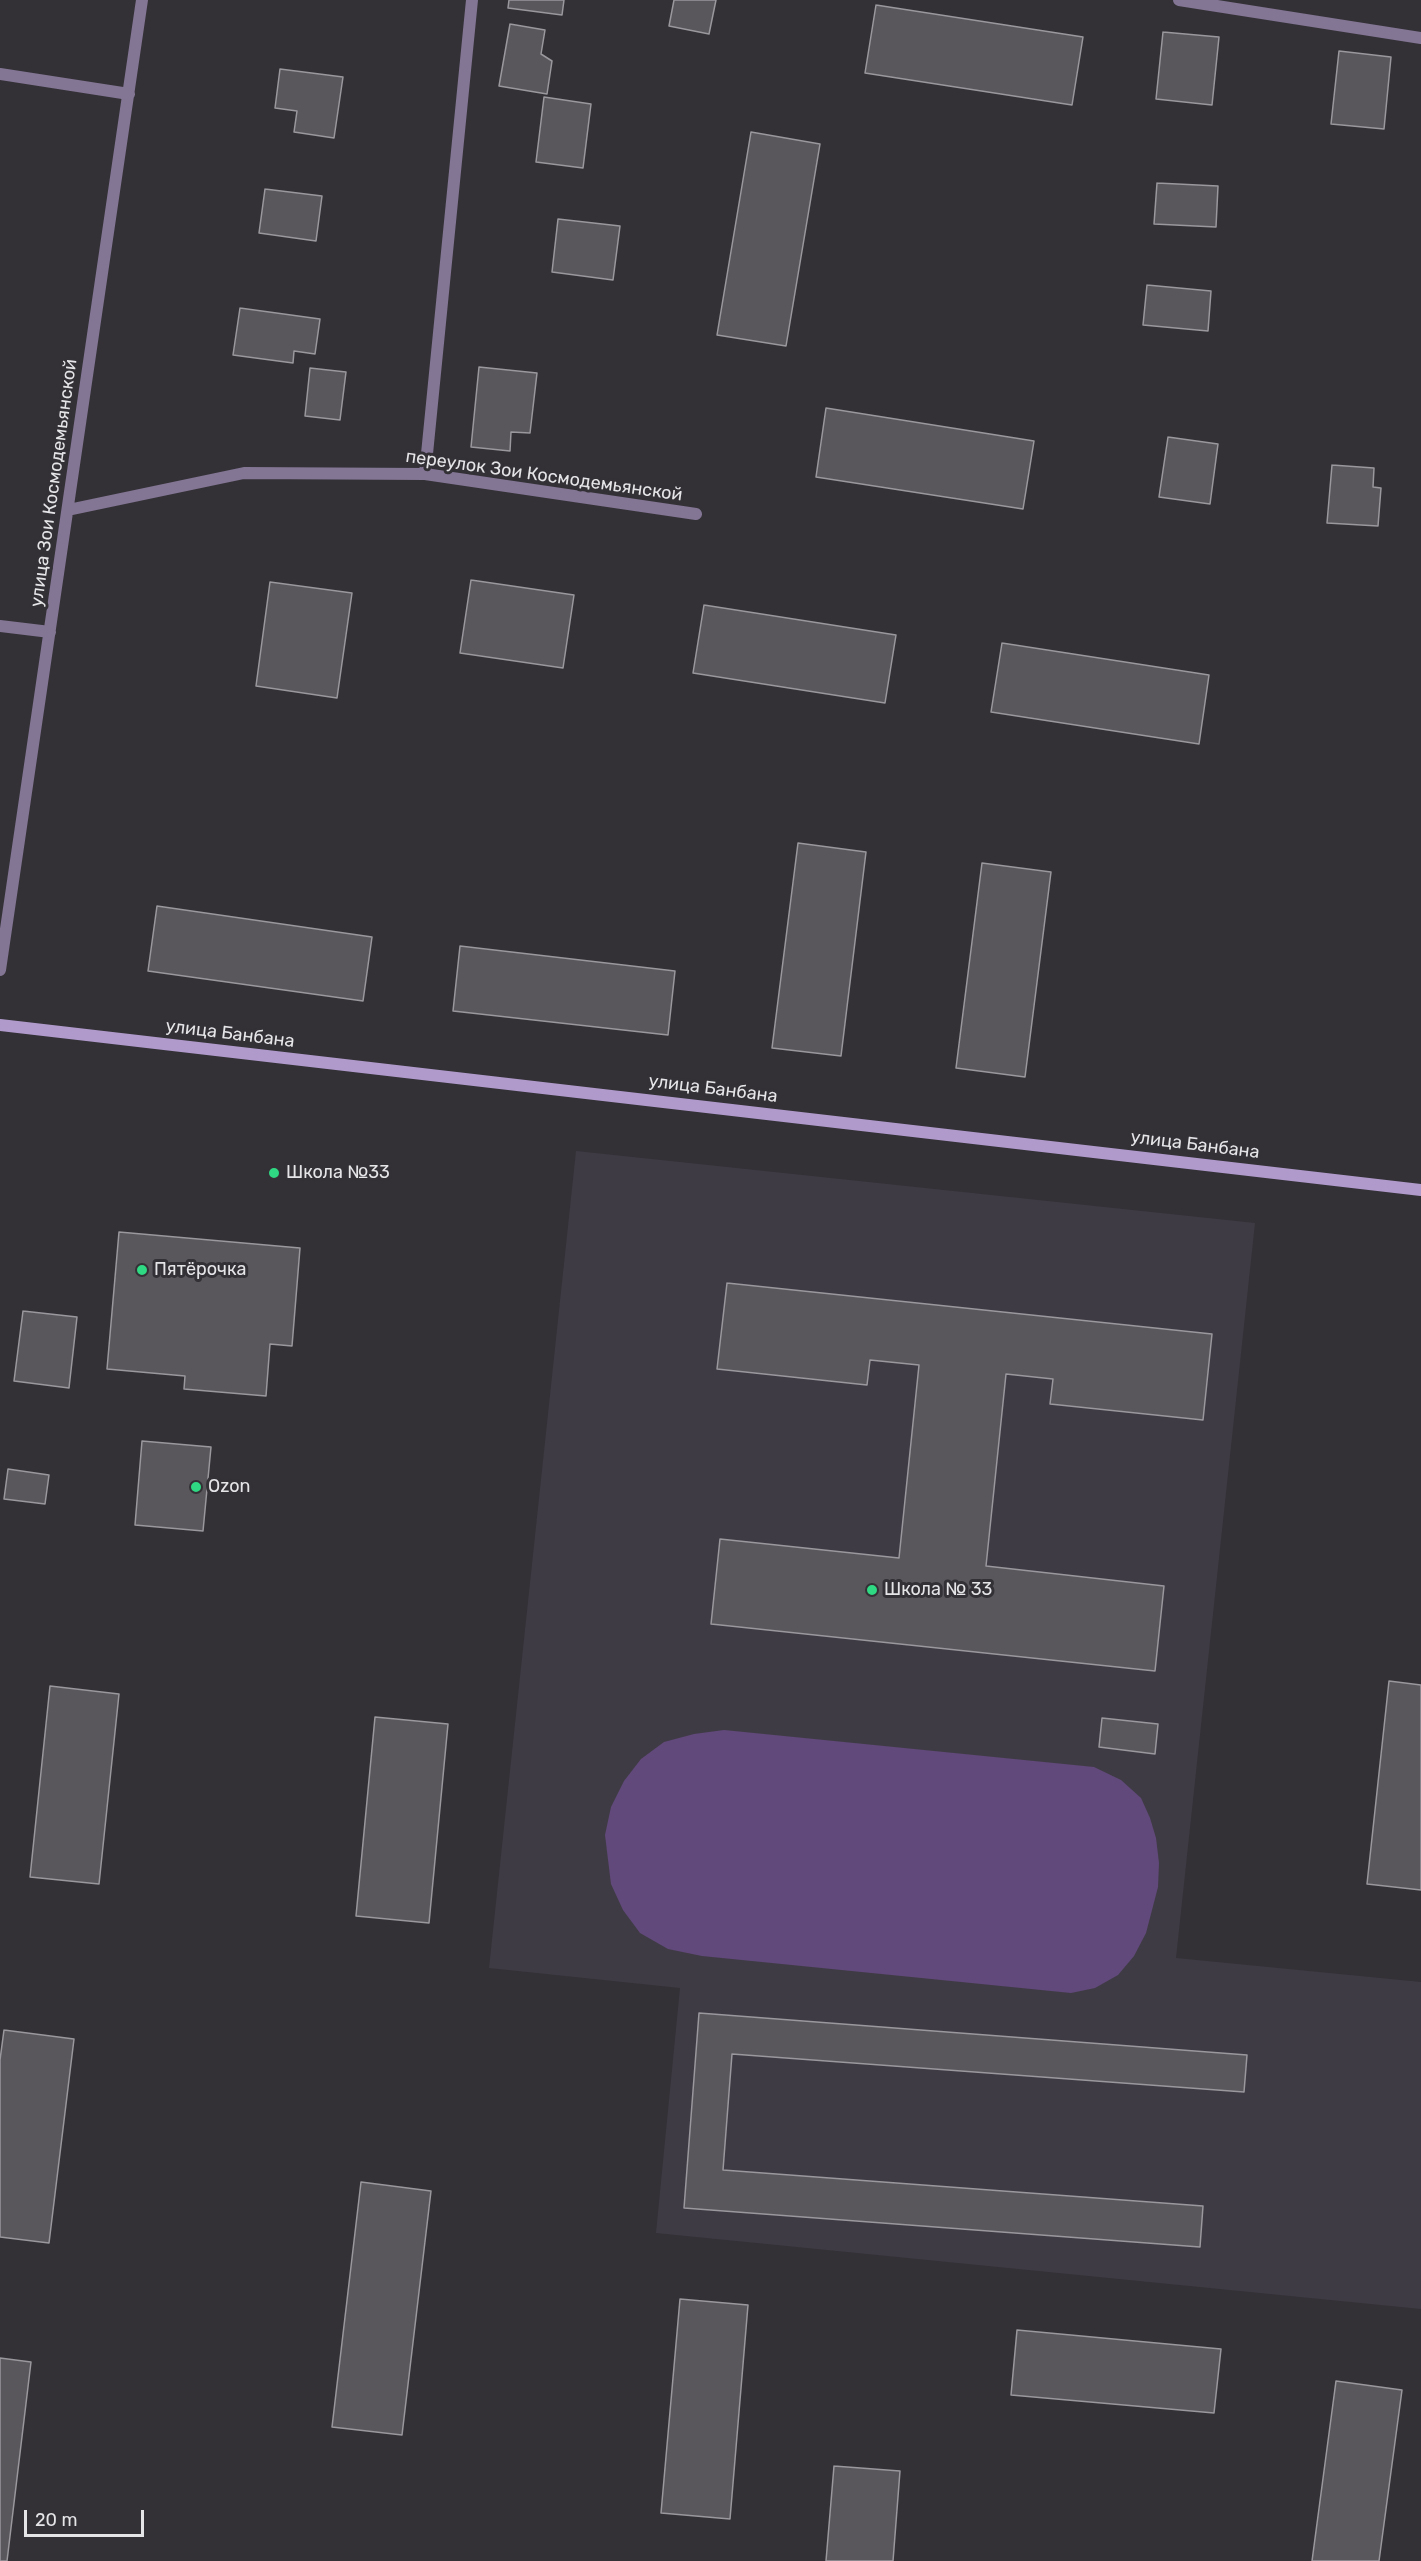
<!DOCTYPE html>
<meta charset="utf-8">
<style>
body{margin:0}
#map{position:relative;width:1421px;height:2561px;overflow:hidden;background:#333136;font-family:Rubik,sans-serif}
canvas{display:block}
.scale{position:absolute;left:24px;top:2510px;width:120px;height:27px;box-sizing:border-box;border:3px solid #e5e4e7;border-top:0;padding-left:8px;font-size:18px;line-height:21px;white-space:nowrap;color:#e5e4e7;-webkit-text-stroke:4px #333136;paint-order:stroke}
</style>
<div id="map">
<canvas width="1421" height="2561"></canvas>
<div class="scale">20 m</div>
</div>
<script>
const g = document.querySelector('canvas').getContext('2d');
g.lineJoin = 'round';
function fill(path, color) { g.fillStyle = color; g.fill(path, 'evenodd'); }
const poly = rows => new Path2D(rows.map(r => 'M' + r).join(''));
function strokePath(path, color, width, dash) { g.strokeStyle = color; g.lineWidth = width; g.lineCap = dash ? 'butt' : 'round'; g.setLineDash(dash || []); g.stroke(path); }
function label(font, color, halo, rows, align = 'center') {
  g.font = font + ' Rubik,sans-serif'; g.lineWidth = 6; g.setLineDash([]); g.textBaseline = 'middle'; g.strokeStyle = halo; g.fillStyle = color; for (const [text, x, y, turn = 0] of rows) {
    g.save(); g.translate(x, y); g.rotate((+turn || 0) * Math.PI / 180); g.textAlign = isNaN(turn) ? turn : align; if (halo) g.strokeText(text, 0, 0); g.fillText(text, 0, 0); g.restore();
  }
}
const built = poly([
 [576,1151,1255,1223,1176,1958,1421,1982,1421,2309,656,2233,680,1988,489,1968]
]);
const green = poly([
 [724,1730,1094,1767,1121,1780,1141,1798,1150,1818,1156,1838,1159,1863,1158,1887,1146,1933,1134,1956,1118,1975,1095,1988,1071,1993,702,1956,668,1949,640,1933,623,1910,611,1884,605,1835,611,1807,624,1781,641,1759,664,1742,694,1734]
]);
const building = poly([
 [509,0,564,0,562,15,508,8,509,0],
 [674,0,716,0,709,34,669,26,674,0],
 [876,5,1083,37,1072,105,865,73,876,5],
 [510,24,545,30,541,54,552,61,547,94,499,86,510,24],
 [1163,32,1219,37,1212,105,1156,99,1163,32],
 [1339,51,1391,57,1384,129,1331,124,1339,51],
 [280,69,343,77,334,138,294,132,297,111,275,108,280,69],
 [544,97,591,104,583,168,536,162,544,97],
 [751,132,820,144,786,346,717,335,751,132],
 [1157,183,1218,186,1216,227,1154,224,1157,183],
 [265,189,322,196,316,241,259,233,265,189],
 [558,219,620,226,613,280,552,272,558,219],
 [1147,285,1211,291,1208,331,1143,325,1147,285],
 [240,308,320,319,315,354,294,351,293,363,233,355,240,308],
 [479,367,537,373,530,433,511,432,510,451,471,447,479,367],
 [310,368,346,372,340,420,305,416,310,368],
 [826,408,1034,441,1023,509,816,477,826,408],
 [1168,437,1218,444,1210,504,1159,497,1168,437],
 [1332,465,1374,468,1373,487,1381,488,1378,526,1327,523,1332,465],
 [471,580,574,595,563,668,460,653,471,580],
 [270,582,352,593,337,698,256,686,270,582],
 [704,605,896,635,885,703,693,673,704,605],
 [1002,643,1209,675,1199,744,991,712,1002,643],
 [798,843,866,852,841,1056,772,1048,798,843],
 [982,863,1051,872,1025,1077,956,1068,982,863],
 [157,906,372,937,363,1001,148,971,157,906],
 [460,946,675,971,668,1035,453,1011,460,946],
 [119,1232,300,1248,292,1346,270,1344,266,1396,184,1389,185,1376,107,1369,119,1232],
 [727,1283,1212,1334,1203,1420,1050,1404,1053,1379,1006,1374,986,1566,1164,1586,1155,1671,711,1624,720,1539,899,1558,919,1365,870,1360,867,1385,717,1369,727,1283],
 [23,1311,77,1317,69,1388,14,1381,23,1311],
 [142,1441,211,1447,203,1531,135,1525,142,1441],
 [8,1469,49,1475,45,1504,4,1499,8,1469],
 [1389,1681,1421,1685,1421,1890,1367,1884,1389,1681],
 [50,1686,119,1694,99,1884,30,1877,50,1686],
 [375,1717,448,1724,429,1923,356,1916,375,1717],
 [1102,1718,1158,1724,1155,1754,1099,1747,1102,1718],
 [699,2013,1247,2055,1244,2092,732,2054,723,2170,1203,2206,1200,2247,684,2208,699,2013],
 [4,2030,74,2039,49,2243,0,2237,0,2060,4,2030],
 [361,2182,431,2191,402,2435,332,2427,361,2182],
 [680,2299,748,2305,730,2519,661,2513,680,2299],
 [1017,2330,1221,2349,1214,2413,1011,2395,1017,2330],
 [0,2358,31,2362,7,2561,0,2561,0,2358],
 [1336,2381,1402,2390,1379,2561,1312,2561,1336,2381],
 [834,2466,900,2471,893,2561,826,2561,834,2466]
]);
const street = poly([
 [1179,0,1421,38],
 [0,74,129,94],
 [425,474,472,0],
 [68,510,244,473,425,474,696,514],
 [0,626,50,632],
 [0,970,142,0]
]);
const secondary = poly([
 [0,1025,1421,1190]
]);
const markers = [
 [274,1173,6,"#2fd883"],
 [142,1270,6,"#2fd883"],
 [196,1487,6,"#2fd883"],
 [872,1590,6,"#2fd883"]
];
const streetNames = [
 ["переулок Зои Космодемьянской",544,476,8],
 ["улица Зои Космодемьянской",54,483,-82],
 ["улица Банбана",230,1034,7],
 ["улица Банбана",713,1089,7],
 ["улица Банбана",1195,1145,7]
];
const poiNames = [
 ["Школа №33",286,1173],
 ["Пятёрочка",154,1270],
 ["Ozon",208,1487],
 ["Школа № 33",884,1590]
];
fill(built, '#3f3b45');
fill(green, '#61497b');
fill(building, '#59575c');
strokePath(building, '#9a979d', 1.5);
strokePath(street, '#837594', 12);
strokePath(secondary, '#b09acc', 12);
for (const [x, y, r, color] of markers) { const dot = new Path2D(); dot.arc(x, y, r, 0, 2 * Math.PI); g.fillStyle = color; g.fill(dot); strokePath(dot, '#333136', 2); }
label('18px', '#e5e4e7', '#333136', streetNames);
label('18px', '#e5e4e7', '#333136', poiNames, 'left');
</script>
